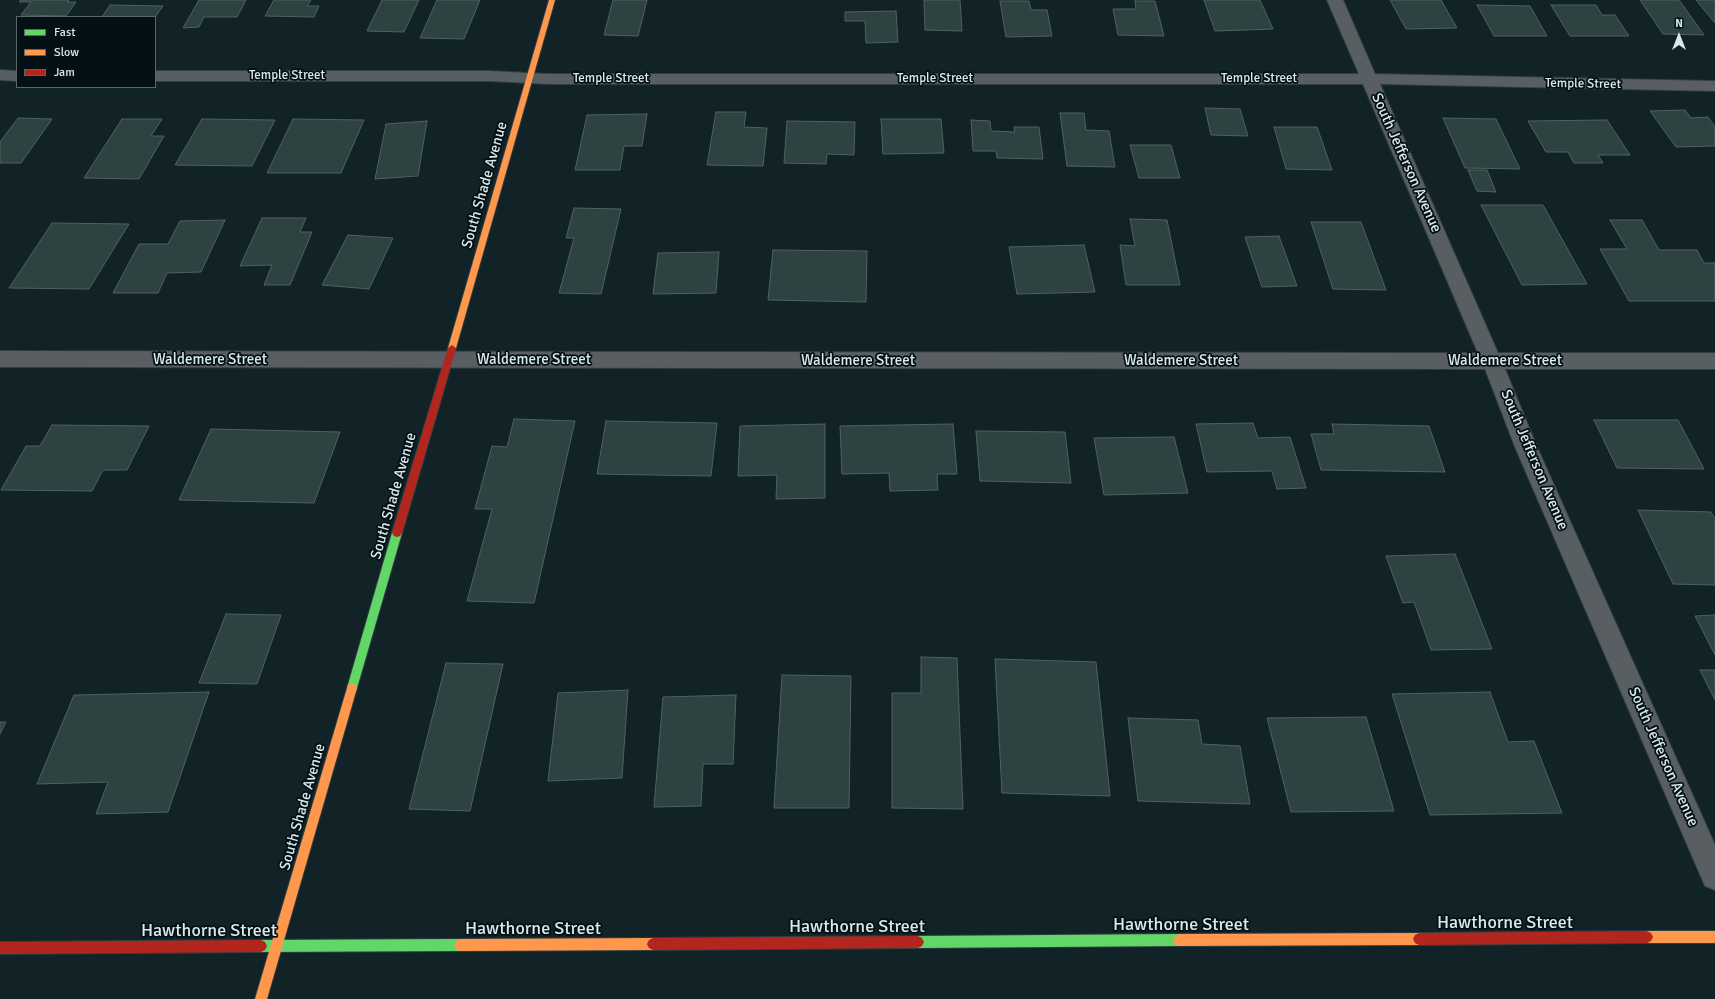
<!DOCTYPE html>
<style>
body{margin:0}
#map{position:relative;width:1715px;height:999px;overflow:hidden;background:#112327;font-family:Signika,sans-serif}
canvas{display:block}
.legend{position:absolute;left:16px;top:16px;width:140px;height:72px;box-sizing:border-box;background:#041013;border:1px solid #59676b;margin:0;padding:5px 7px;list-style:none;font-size:12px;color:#d8eaee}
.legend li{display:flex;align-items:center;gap:8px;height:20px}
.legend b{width:20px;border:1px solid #59676b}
.north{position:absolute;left:1659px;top:16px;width:40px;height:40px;-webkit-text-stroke:3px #041013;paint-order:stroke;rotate:0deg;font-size:11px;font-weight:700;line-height:16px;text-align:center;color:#d8eaee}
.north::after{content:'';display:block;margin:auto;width:14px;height:18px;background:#d8eaee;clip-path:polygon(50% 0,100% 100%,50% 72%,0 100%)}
</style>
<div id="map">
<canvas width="1715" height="999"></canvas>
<ul class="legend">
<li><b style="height:5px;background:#63d668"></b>Fast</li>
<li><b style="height:5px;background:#ff974d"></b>Slow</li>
<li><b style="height:5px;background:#b3261e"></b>Jam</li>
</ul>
<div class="north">N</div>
</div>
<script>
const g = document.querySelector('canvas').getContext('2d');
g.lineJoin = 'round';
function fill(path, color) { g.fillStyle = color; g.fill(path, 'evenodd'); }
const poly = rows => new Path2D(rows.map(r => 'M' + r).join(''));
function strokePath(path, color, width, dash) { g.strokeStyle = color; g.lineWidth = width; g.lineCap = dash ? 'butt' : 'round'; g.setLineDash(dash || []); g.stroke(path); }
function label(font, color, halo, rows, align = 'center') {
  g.font = font + ' Signika,sans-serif'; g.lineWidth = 3.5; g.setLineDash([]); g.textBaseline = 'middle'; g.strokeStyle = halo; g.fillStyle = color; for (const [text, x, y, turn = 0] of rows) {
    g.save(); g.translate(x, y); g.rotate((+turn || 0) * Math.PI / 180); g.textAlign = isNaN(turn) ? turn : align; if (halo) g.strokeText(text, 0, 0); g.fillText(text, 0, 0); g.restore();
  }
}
const building = poly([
 [21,0,69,0,67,2,76,2,66,16,21,15,31,2,19,2,21,0],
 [199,0,246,0,237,17,204,17,199,27,183,28,199,0],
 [274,0,311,0,307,6,319,6,314,17,265,16,274,0],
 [382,0,419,0,404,32,367,31,382,0],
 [437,0,480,0,464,39,420,38,437,0],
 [613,0,647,0,638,36,604,35,613,0],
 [924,0,960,0,962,31,925,30,924,0],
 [1204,0,1260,0,1273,29,1215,31,1204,0],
 [1390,0,1441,0,1457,28,1406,29,1390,0],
 [1640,0,1679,0,1704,35,1663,34,1640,0],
 [1696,0,1715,0,1715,23,1696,0],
 [1000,1,1029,1,1031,10,1047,10,1052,36,1006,37,1000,1],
 [1135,1,1155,1,1164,36,1118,35,1113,9,1136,9,1135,1],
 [110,5,163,6,155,17,102,17,110,5],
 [1477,5,1530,6,1547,36,1494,36,1477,5],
 [1551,5,1596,5,1602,15,1615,15,1629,36,1570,36,1551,5],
 [896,11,898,42,866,43,865,21,845,21,845,12,896,11],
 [1205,108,1240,109,1248,136,1211,135,1205,108],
 [1685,110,1691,118,1708,117,1715,127,1715,146,1676,147,1650,111,1685,110],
 [716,112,746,112,744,127,767,128,763,166,707,165,716,112],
 [1060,113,1084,113,1086,130,1109,131,1115,167,1067,166,1060,113],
 [647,114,642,146,624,146,620,170,575,170,587,115,647,114],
 [18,118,52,119,21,163,0,163,0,142,18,118],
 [1443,118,1496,119,1520,169,1465,168,1443,118],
 [122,119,162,119,151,136,164,136,139,179,84,178,122,119],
 [202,119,275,120,252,166,175,165,202,119],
 [293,119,364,120,341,173,267,173,293,119],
 [881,119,941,119,944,153,883,154,881,119],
 [971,120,990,121,991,131,1015,132,1014,127,1039,127,1043,159,997,158,996,151,973,151,971,120],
 [1607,120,1630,155,1598,155,1603,163,1574,163,1568,152,1546,152,1528,121,1607,120],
 [427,121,418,176,375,179,386,124,427,121],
 [787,121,855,122,854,155,827,154,826,164,784,163,787,121],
 [1274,127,1317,127,1332,170,1286,169,1274,127],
 [1130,145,1171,145,1180,178,1139,178,1130,145],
 [1468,170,1487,170,1496,192,1477,191,1468,170],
 [1481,205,1543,205,1587,284,1522,285,1481,205],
 [574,208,621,209,601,294,559,293,574,238,566,238,574,208],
 [262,218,306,218,300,232,312,232,290,285,264,285,272,265,240,266,262,218],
 [1130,219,1167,220,1180,285,1126,285,1120,245,1135,246,1130,219],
 [225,220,201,272,167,273,158,293,113,293,139,244,168,244,180,221,225,220],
 [1610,220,1642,220,1659,250,1697,250,1704,263,1715,263,1715,301,1629,301,1600,249,1627,249,1610,220],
 [1311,222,1361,222,1386,290,1333,289,1311,222],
 [52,223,129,224,89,289,9,288,52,223],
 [348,235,393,238,369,289,322,285,348,235],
 [1279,236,1297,286,1262,287,1245,237,1279,236],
 [1084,245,1095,292,1017,294,1009,247,1084,245],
 [773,250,867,251,866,302,768,300,773,250],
 [719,252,716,293,653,294,658,253,719,252],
 [514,419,575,421,534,603,467,601,492,509,475,509,492,446,507,447,514,419],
 [1594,420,1678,420,1704,469,1617,468,1594,420],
 [606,421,717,423,711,476,597,474,606,421],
 [1253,423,1258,438,1290,437,1306,488,1277,489,1272,471,1207,472,1196,424,1253,423],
 [825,424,825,498,776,499,777,475,738,476,740,426,825,424],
 [953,424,957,474,937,474,938,490,890,491,889,473,842,474,840,426,953,424],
 [1332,424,1429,426,1445,472,1321,470,1311,434,1334,434,1332,424],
 [52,425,149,426,127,470,103,470,92,491,1,490,26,446,40,446,52,425],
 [211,429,340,432,314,503,179,500,211,429],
 [976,431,1065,432,1071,483,980,481,976,431],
 [1174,437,1188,493,1104,495,1094,438,1174,437],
 [1638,510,1711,512,1715,519,1715,585,1673,584,1638,510],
 [1455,554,1492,649,1431,650,1414,602,1403,603,1386,556,1455,554],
 [226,614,281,615,257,684,199,683,226,614],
 [1715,615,1715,655,1695,616,1715,615],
 [921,657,957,658,963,809,892,808,892,693,921,693,921,657],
 [995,659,1096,662,1110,796,1002,793,995,659],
 [446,663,503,664,470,811,409,809,446,663],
 [1700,670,1715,670,1715,700,1700,670],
 [782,675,851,676,849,808,774,808,782,675],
 [628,690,622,778,548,781,558,693,628,690],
 [209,692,168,812,96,814,108,782,37,784,74,695,209,692],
 [1490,692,1508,742,1534,741,1562,813,1430,815,1392,694,1490,692],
 [736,695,733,764,703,764,701,806,654,807,663,697,736,695],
 [1366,717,1394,811,1291,812,1267,718,1366,717],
 [1128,718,1198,720,1202,744,1240,746,1250,804,1138,801,1128,718],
 [0,722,6,722,0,734,0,722]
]);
const street = poly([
 [1327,0,1343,0,1375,74,1715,81,1715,91,1380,84,1498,353,1715,353,1715,369,1505,369,1537,447,1715,845,1715,890,1705,886,1515,447,1485,369,0,367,0,351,1478,353,1363,84,548,84,490,81,155,81,155,71,490,71,548,74,1359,74,1327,0],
 [0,70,17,71,17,81,0,80,0,70]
]);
const fast = poly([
 [397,529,400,530,402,533,357,688,356,691,352,693,348,691,347,688,392,533,394,530,397,529],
 [1179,934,1183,936,1185,940,1183,944,1179,946,918,948,914,946,912,942,914,938,918,936,1179,934],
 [460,939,464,941,466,945,464,949,460,951,261,952,257,950,255,946,257,942,261,940,460,939]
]);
const slow = poly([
 [549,0,555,0,456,348,452,351,448,348,549,0],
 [352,683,356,685,357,688,267,999,255,999,347,688,348,685,352,683],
 [1647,931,1715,931,1715,943,1647,943,1643,941,1641,937,1643,933,1647,931],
 [1419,933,1423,935,1425,939,1423,943,1419,945,1179,946,1175,944,1173,940,1175,936,1179,934,1419,933],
 [653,938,657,940,659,944,657,948,653,950,460,951,456,949,454,945,456,941,460,939,653,938]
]);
const jam = poly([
 [452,345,456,348,402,533,400,536,397,537,394,536,392,533,448,348,452,345],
 [1647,931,1651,933,1653,937,1651,941,1647,943,1419,945,1415,943,1413,939,1415,935,1419,933,1647,931],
 [918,936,922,938,924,942,922,946,918,948,653,950,649,948,647,944,649,940,653,938,918,936],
 [261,940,265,942,267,946,265,950,261,952,0,954,0,942,261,940]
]);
const farStreetnames = [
 ["Temple Street",287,76],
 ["Temple Street",611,79],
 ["Temple Street",935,79],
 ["Temple Street",1259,79],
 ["Temple Street",1583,84,1]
];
const streetNames = [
 ["South Jefferson Avenue",1406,163,66],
 ["South Shade Avenue",485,185,-74],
 ["Waldemere Street",210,360],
 ["Waldemere Street",534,360],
 ["Waldemere Street",858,361],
 ["Waldemere Street",1181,361],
 ["Waldemere Street",1505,361],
 ["South Jefferson Avenue",1534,460,67],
 ["South Shade Avenue",394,496,-74],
 ["South Jefferson Avenue",1663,757,66],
 ["South Shade Avenue",303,807,-74]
];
const nearStreetnames = [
 ["Hawthorne Street",1505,923],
 ["Hawthorne Street",1181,925],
 ["Hawthorne Street",857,927],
 ["Hawthorne Street",533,929],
 ["Hawthorne Street",209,931]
];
fill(building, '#2c4342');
strokePath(building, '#526161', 1);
strokePath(street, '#2f3e41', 2);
strokePath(fast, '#2f3e41', 2);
strokePath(slow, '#2f3e41', 2);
strokePath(jam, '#2f3e41', 2);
fill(street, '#595e62');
fill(fast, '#63d668');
fill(slow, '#ff974d');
fill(jam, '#b3261e');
label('13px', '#d8eaee', '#041013', farStreetnames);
label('15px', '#d8eaee', '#041013', streetNames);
label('18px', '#d8eaee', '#041013', nearStreetnames);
</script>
